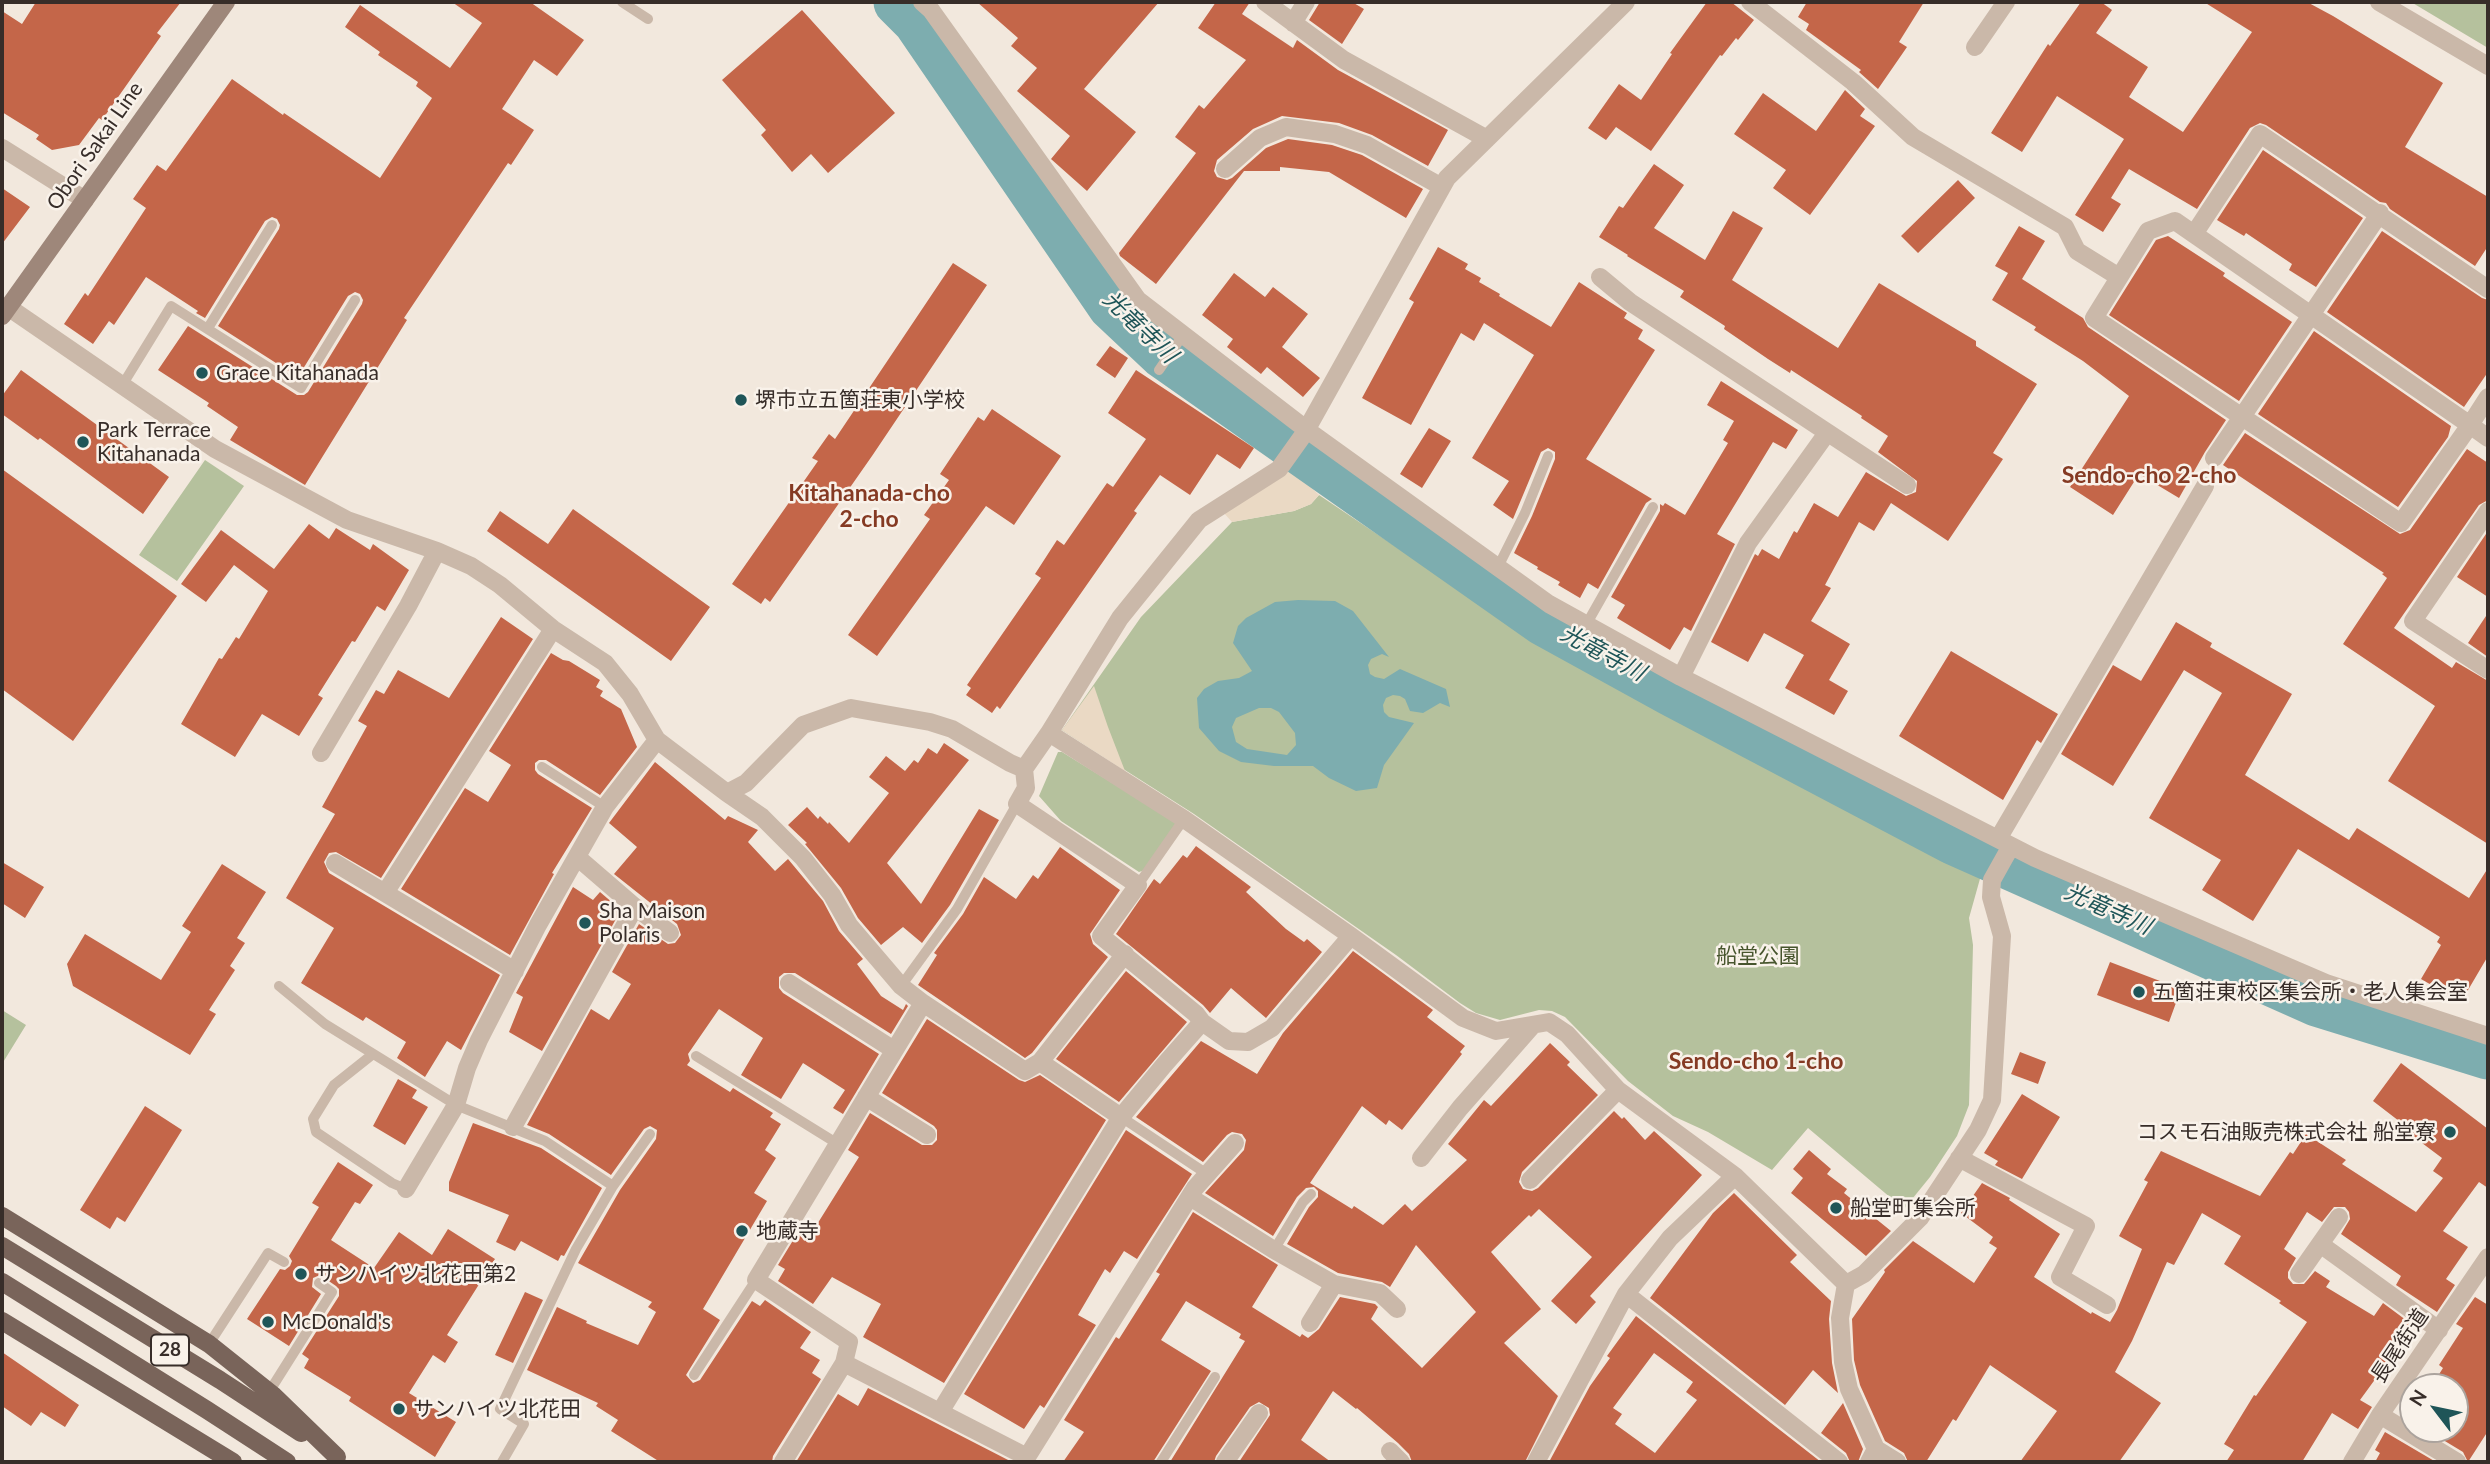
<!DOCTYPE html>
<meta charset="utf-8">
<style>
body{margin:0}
#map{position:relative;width:2490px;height:1464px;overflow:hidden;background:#f2e8dd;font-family:Lato,sans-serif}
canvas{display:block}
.frame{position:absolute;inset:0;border:4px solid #372d29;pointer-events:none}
.north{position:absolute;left:2399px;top:1373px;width:70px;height:70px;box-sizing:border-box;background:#f9f2ea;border:2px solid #aba39d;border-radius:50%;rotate:302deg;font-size:19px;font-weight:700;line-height:28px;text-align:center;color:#372d29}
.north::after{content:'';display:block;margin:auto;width:24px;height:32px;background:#1f5558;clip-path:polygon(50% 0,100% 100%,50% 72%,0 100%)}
</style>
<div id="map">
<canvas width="2490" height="1464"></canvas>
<div class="frame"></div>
<div class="north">N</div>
</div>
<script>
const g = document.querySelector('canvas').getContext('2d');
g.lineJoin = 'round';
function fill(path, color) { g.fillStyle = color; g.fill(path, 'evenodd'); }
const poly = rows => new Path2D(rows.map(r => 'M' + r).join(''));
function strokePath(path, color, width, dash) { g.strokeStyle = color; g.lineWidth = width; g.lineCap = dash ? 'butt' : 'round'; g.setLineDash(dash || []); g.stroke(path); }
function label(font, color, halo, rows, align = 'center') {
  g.font = font + ' Lato,"Noto Sans JP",sans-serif'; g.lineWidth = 5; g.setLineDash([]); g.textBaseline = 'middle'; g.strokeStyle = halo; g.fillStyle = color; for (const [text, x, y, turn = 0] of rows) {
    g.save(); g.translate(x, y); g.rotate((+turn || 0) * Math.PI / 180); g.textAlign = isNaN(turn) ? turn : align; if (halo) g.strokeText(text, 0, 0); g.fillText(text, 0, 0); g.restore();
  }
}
const green = poly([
 [2411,2,2488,2,2488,48],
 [205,460,244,486,177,581,139,555],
 [1319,495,1521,631,1628,694,1983,868,1969,918,1973,945,1969,1105,1957,1136,1930,1177,1904,1209,1808,1128,1772,1170,1708,1132,1673,1116,1628,1081,1565,1017,1552,1011,1539,1010,1500,1020,1476,1013,1460,1003,1396,955,1194,814,1062,730,1141,617,1232,522,1294,511,1311,504],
 [1058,752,1062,752,1177,823,1145,870,1139,872,1061,821,1039,796],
 [2,1010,26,1025,2,1064]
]);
const plaza = poly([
 [1291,468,1319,495,1311,504,1294,511,1232,522,1223,512],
 [1094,686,1108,727,1125,771,1062,730]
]);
const water = poly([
 [1298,600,1335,601,1353,611,1389,657,1382,654,1371,659,1368,665,1370,674,1375,677,1384,679,1400,669,1446,689,1450,707,1440,703,1423,713,1410,711,1405,699,1400,696,1393,695,1386,698,1383,705,1384,712,1389,717,1414,723,1384,765,1377,788,1356,791,1329,778,1313,766,1274,766,1241,762,1219,751,1199,728,1197,698,1204,689,1218,681,1239,678,1252,671,1233,643,1238,626,1246,618,1275,602],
 [1259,708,1271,708,1279,712,1295,733,1296,745,1287,755,1247,749,1236,742,1232,727,1236,718]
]);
const river = poly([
 [898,2,917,21,1112,306,1163,354,1543,621,1672,692,1953,840,2317,1002,2488,1055]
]);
const building = poly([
 [36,2,181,2,157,33,161,36,102,120,99,118,79,145,52,150,36,139,39,135,2,112,2,11,22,24],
 [452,2,530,2,584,40,557,76,534,60,502,109,534,130,511,165,508,163,404,318,407,320,305,485,230,440,238,427,207,406,209,403,158,370,188,326,297,395,304,395,308,392,362,304,363,300,360,294,355,292,348,296,298,377,218,326,279,229,280,225,277,219,272,217,265,221,205,318,196,313,198,311,146,277,114,325,109,321,93,344,64,324,85,293,88,296,146,208,133,199,157,165,166,171,232,79,283,115,284,113,380,178,432,98,416,86,418,82,378,55,380,52,345,27,360,5,450,68,482,23],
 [977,2,1159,2,1084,89,1136,132,1087,191,1051,159,1070,136,1017,91,1037,68,1011,46,1018,38],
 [1216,2,1250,2,1242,14,1293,48,1297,40,1338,70,1448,130,1428,166,1372,135,1339,123,1282,116,1253,129,1217,160,1214,171,1217,177,1227,180,1232,178,1266,148,1288,139,1332,145,1362,155,1423,189,1406,218,1329,172,1280,167,1280,171,1244,171,1156,284,1120,256,1119,253,1196,153,1175,137,1199,105,1204,109,1246,60,1198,28],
 [1320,2,1352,2,1364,9,1342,44,1309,20],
 [1707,2,1731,2,1754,20,1738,40,1736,38,1722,56,1720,55,1651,151,1616,127,1606,140,1588,128,1619,84,1641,100,1672,54,1670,53],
 [1807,2,1924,2,1899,42,1907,47,1878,89,1859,72,1861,70,1806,30,1809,24,1798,17],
 [2081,2,2101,2,2112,10,2096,33,2148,67,2129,97,2183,132,2252,32,2204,2,2307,2,2333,16,2443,83,2405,147,2488,197,2488,246,2475,266,2390,209,2386,203,2380,202,2266,125,2260,123,2250,128,2197,209,2129,169,2111,198,2121,204,2103,232,2075,215,2124,139,2057,96,2022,152,1991,133,2048,44,2050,46],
 [802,10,895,113,828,173,811,154,792,172,761,135,766,130,722,80],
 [1845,90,1865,109,1860,116,1875,126,1810,215,1773,188,1786,170,1734,134,1763,93,1816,131],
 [2263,150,2363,218,2316,287,2289,270,2292,264,2246,233,2244,236,2217,220],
 [1654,164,1684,185,1654,228,1705,260,1733,211,1763,228,1732,280,1838,348,1879,283,1976,341,1976,346,2037,384,1993,453,2003,459,1948,541,1891,503,1874,531,1859,522,1825,585,1831,588,1811,621,1850,644,1829,680,1848,691,1834,715,1785,688,1804,655,1764,633,1748,662,1711,642,1755,554,1758,556,1762,549,1779,559,1794,531,1797,533,1814,503,1838,517,1866,472,1906,496,1916,492,1917,481,1878,452,1888,436,1861,418,1862,416,1791,370,1790,373,1768,359,1724,329,1725,326,1680,297,1684,291,1627,256,1628,255,1599,237,1619,206,1623,208],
 [1958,180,1975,198,1918,253,1901,236],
 [2,188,30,207,2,244],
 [2019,226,2045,241,2022,279,2083,318,2088,327,2226,420,2205,452,2179,498,2139,474,2113,515,2070,487,2129,396,2083,361,2034,330,2036,327,1992,300,2008,273,1995,266],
 [2382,231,2482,298,2488,300,2488,372,2464,407,2327,312],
 [2168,236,2225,273,2223,276,2292,322,2239,401,2109,315,2156,240],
 [1438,247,1468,264,1465,269,1481,278,1479,282,1500,294,1499,296,1551,327,1579,282,1627,313,1624,318,1643,330,1638,339,1655,350,1586,459,1652,499,1646,503,1598,589,1588,583,1580,598,1558,585,1560,582,1537,569,1538,567,1514,553,1532,516,1555,459,1555,452,1548,448,1541,452,1513,519,1493,505,1509,481,1472,458,1534,355,1484,323,1474,341,1461,333,1411,425,1362,398,1414,302,1409,299],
 [953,263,987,285,872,456,770,602,765,598,761,604,732,584,818,461,812,458,829,434,835,439],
 [1234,273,1265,297,1273,287,1308,314,1282,347,1320,378,1303,397,1267,367,1261,374,1227,347,1233,339,1202,315],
 [2314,331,2451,426,2448,437,2398,507,2258,414],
 [1110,346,1128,358,1115,378,1096,365],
 [21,370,169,477,143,514,40,438,38,440,2,414,2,396],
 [1136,370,1254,448,1240,469,1217,454,1190,495,1160,475,1134,511,1137,513,1000,709,997,706,992,713,966,695,971,688,967,685,1041,578,1035,574,1057,540,1064,545,1107,483,1113,487,1146,439,1108,413],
 [1721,381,1798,430,1786,449,1773,442,1717,534,1735,544,1691,631,1684,627,1670,650,1617,618,1625,605,1611,597,1660,511,1660,504,1663,506,1665,503,1685,515,1728,443,1723,440,1734,421,1707,405],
 [992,409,1061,456,1014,525,986,506,877,656,848,635,930,519,924,515,949,480,940,474,978,417,984,421],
 [1429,428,1451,441,1422,488,1400,474],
 [2245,433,2400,534,2410,530,2467,449,2488,463,2488,500,2479,505,2394,628,2452,668,2456,662,2488,681,2488,844,2388,781,2435,706,2343,644,2387,578,2382,574,2384,573,2223,465],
 [2,469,177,596,73,741,2,689],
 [573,509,710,607,671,661,487,531,500,511,548,544],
 [309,524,329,539,336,528,370,550,373,544,409,570,385,611,377,606,355,642,352,641,318,695,323,698,299,736,262,714,235,757,181,724,219,658,222,659,236,637,239,639,268,591,234,565,206,602,181,584,221,530,274,569],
 [2488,531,2488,597,2457,577],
 [2488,613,2488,657,2468,643],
 [501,617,533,639,381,878,336,852,329,853,324,862,329,873,500,975,461,1050,447,1041,425,1077,397,1058,406,1042,366,1017,363,1021,301,983,334,928,286,898,335,814,322,807,367,726,358,721,376,690,384,694,398,670,449,698],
 [2176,622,2212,643,2210,647,2292,694,2245,775,2349,840,2357,828,2469,898,2488,868,2488,956,2461,1002,2421,979,2441,945,2437,942,2440,937,2298,849,2253,921,2202,890,2221,860,2149,818,2222,693,2184,670,2113,786,2061,754,2113,665,2141,681],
 [1951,651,2058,714,2041,743,2037,740,2003,800,1899,736],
 [551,653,563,660,569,661,600,680,596,687,603,691,600,696,621,709,637,747,600,795,546,760,539,760,535,763,535,770,538,774,592,808,552,873,554,874,510,955,401,889,465,788,488,802,511,765,489,751],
 [944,743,969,760,887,863,921,904,979,809,999,820,950,905,922,943,903,927,881,945,858,918,841,888,805,844,807,843,788,825,807,807,818,819,820,816,828,824,829,822,849,843,889,793,869,777,886,756,905,771,914,760,918,763,928,748,937,754],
 [655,762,725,820,728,816,758,830,748,842,775,871,788,859,823,901,839,931,863,959,857,964,881,996,903,1010,906,1004,908,1006,891,1034,795,973,784,973,779,977,779,988,783,993,879,1054,843,1114,833,1108,845,1090,803,1063,781,1099,741,1075,763,1038,719,1009,688,1054,690,1061,687,1065,730,1092,733,1088,773,1113,770,1117,781,1124,765,1150,776,1158,754,1193,767,1201,703,1309,720,1320,686,1375,693,1383,700,1380,752,1301,760,1306,765,1300,811,1332,800,1348,820,1360,812,1373,821,1379,773,1456,772,1462,660,1462,611,1431,618,1420,596,1406,598,1403,527,1370,557,1307,587,1321,586,1323,638,1345,656,1312,648,1307,652,1302,578,1263,620,1190,656,1139,657,1130,650,1126,644,1129,611,1175,549,1134,527,1125,591,1009,609,1020,631,984,612,972,639,924,668,944,675,943,681,935,677,924,614,874,637,847,609,823],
 [1196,846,1251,887,1246,892,1286,929,1304,942,1307,939,1322,952,1266,1018,1231,988,1210,1013,1203,1005,1116,934,1154,879,1160,884,1183,855,1187,858],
 [1060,847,1120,890,1090,934,1093,944,1108,957,1032,1053,1025,1058,918,985,937,955,934,953,963,914,984,877,1016,899,1033,875,1038,879],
 [2,862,44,887,25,918,2,903],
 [222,864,266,892,237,938,245,943,230,966,235,970,209,1010,216,1014,190,1055,73,986,67,964,85,934,161,980,191,932,182,926],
 [573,887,593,900,600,892,621,910,542,1051,509,1032,523,997,516,993],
 [1353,951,1433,1010,1427,1017,1465,1046,1460,1052,1462,1054,1402,1130,1389,1120,1386,1125,1362,1106,1310,1183,1352,1209,1354,1206,1383,1225,1405,1204,1412,1211,1467,1160,1448,1144,1484,1100,1491,1106,1550,1043,1570,1062,1567,1065,1598,1095,1522,1172,1519,1182,1523,1189,1532,1191,1538,1188,1614,1111,1622,1119,1624,1117,1645,1140,1654,1131,1702,1175,1590,1296,1596,1302,1576,1324,1551,1301,1592,1257,1539,1209,1531,1217,1529,1215,1491,1252,1541,1309,1504,1343,1558,1396,1525,1462,1412,1462,1409,1454,1398,1443,1357,1408,1356,1409,1333,1391,1301,1440,1331,1462,1239,1462,1270,1415,1269,1408,1259,1402,1250,1407,1216,1456,1214,1462,1170,1462,1245,1341,1239,1338,1241,1334,1186,1301,1161,1340,1211,1371,1153,1462,1063,1462,1084,1432,1064,1420,1116,1337,1119,1339,1160,1274,1156,1272,1193,1212,1278,1265,1252,1307,1300,1337,1302,1334,1308,1338,1319,1329,1340,1297,1375,1304,1378,1307,1371,1319,1422,1368,1476,1312,1416,1245,1390,1287,1382,1282,1338,1273,1287,1244,1309,1207,1318,1197,1318,1191,1314,1187,1306,1188,1297,1197,1273,1236,1205,1193,1244,1150,1246,1140,1242,1134,1232,1132,1227,1135,1203,1162,1136,1117,1201,1041,1257,1074,1283,1033],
 [2110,962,2181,989,2169,1022,2097,995],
 [1126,971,1187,1022,1119,1102,1056,1059],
 [927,1019,1019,1080,1025,1082,1040,1075,1106,1120,944,1383,863,1337,881,1304,832,1277,813,1304,778,1281,785,1269,778,1265,806,1219,816,1226,859,1157,848,1150,870,1113,922,1145,932,1145,937,1140,937,1130,934,1126,882,1093],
 [2020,1052,2046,1062,2038,1084,2011,1074],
 [2401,1063,2488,1129,2488,1188,2479,1182,2443,1231,2468,1247,2446,1279,2455,1285,2437,1312,2396,1285,2401,1276,2341,1234,2350,1219,2349,1212,2345,1207,2334,1207,2322,1222,2307,1212,2284,1249,2296,1258,2288,1272,2288,1278,2293,1284,2304,1284,2315,1271,2330,1281,2326,1287,2374,1316,2383,1303,2414,1326,2360,1400,2372,1407,2358,1429,2332,1413,2302,1462,2226,1462,2234,1450,2224,1444,2254,1395,2256,1396,2307,1322,2279,1303,2281,1301,2224,1264,2241,1236,2202,1213,2174,1265,2167,1262,2132,1341,2115,1372,2161,1403,2119,1462,2020,1462,2057,1411,1990,1365,1956,1421,1953,1419,1926,1462,1908,1462,1904,1453,1885,1441,1860,1385,1854,1360,1852,1319,1885,1272,1884,1270,1913,1241,1974,1283,1997,1248,1989,1243,1993,1237,1961,1213,1982,1183,2010,1198,2009,1200,2060,1234,2034,1277,2091,1314,2092,1312,2110,1322,2117,1310,2142,1249,2119,1236,2148,1182,2144,1180,2161,1151,2260,1196,2290,1152,2293,1154,2306,1134,2346,1160,2342,1164,2416,1212,2443,1178,2433,1171,2442,1158,2410,1134,2412,1131,2373,1101],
 [398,1079,417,1090,412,1098,428,1107,405,1145,373,1126],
 [2022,1094,2060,1117,2022,1179,1995,1165,1998,1161,1984,1153],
 [145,1106,182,1130,125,1222,117,1217,110,1229,80,1210],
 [473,1123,541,1148,602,1188,564,1256,561,1255,558,1261,521,1241,515,1251,496,1242,509,1215,449,1191,449,1182],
 [1126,1130,1192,1174,1137,1259,1124,1251,1110,1273,1105,1269,1078,1315,1096,1325,1044,1408,1040,1405,1024,1429,964,1394],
 [1809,1150,1831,1169,1827,1174,1847,1189,1844,1193,1891,1231,1866,1256,1791,1193,1803,1178,1793,1169],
 [338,1162,373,1185,360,1204,355,1202,331,1240,374,1268,399,1232,432,1255,448,1229,495,1259,447,1335,458,1342,445,1363,433,1355,409,1393,456,1422,435,1457,349,1401,351,1397,304,1368,309,1359,302,1354,339,1296,339,1289,336,1286,320,1275,313,1278,312,1287,321,1294,289,1346,247,1319,280,1269,285,1270,290,1266,292,1261,289,1256,319,1207,312,1203],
 [1734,1193,1797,1255,1790,1262,1831,1301,1829,1319,1832,1363,1838,1393,1813,1370,1785,1405,1650,1298,1713,1213],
 [525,1292,543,1300,513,1363,495,1355],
 [2475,1297,2488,1305,2488,1431,2468,1462,2463,1452,2425,1429,2455,1429,2455,1387,2431,1387,2443,1368,2439,1365,2463,1328,2456,1324],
 [1636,1316,1771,1423,1821,1462,1549,1462,1590,1386,1610,1358,1607,1356],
 [1654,1353,1693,1382,1686,1392,1697,1400,1655,1453,1615,1424,1622,1414,1613,1408],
 [2,1352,79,1405,65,1427,41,1412,31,1426,2,1406],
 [868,1388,1012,1462,796,1462,838,1394,858,1406],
 [1843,1403,1863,1449,1858,1462,1850,1462,1846,1453,1821,1433],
 [2385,1432,2436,1462,2375,1462,2380,1453,2375,1450]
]);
const service = poly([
 [622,2,648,19],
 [208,328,272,225],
 [1159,370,1183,335],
 [123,384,171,306,301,388,355,300],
 [1498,567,1525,513,1548,456],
 [1586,625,1653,507],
 [542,767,605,807],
 [1138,885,1184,819],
 [279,986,325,1024,456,1105,545,1141,613,1186],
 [901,986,957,909,1017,804],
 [373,1054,334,1085,313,1119,316,1132,392,1183,406,1189],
 [696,1056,838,1144],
 [1121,1117,1207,1174],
 [1274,1250,1303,1202,1311,1194],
 [209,1344,268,1253,284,1262],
 [694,1375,756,1280],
 [269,1392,332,1292,319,1283],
 [502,1462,524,1424,500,1409,576,1249,613,1186,650,1134],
 [1161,1462,1215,1377]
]);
const minor = poly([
 [922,2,931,10,1138,300,1307,430,1549,604,1681,677,2035,858,2326,983,2488,1036],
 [1265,2,1344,60,1487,139],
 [1750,2,1853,82,1913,137,2065,227,2077,251,2119,277],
 [2379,2,2488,66],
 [1293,23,1306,2],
 [1975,47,2006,2],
 [1225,169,1260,138,1286,127,1335,134,1367,145,1442,187],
 [2194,234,2260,134,2488,289],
 [1600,277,1630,302,1907,485],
 [8,307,215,449,347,520,437,551,471,566,500,585,553,629,605,663,630,694,657,740,727,793,746,783,803,725,851,708,930,722,952,729,1010,763,1024,769,1049,733,1184,819,1351,936,1463,1018,1496,1031,1549,1022,1567,1034,1618,1090,1735,1176,1846,1284,1840,1318,1843,1362,1849,1389,1876,1449,1869,1462],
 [2488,397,2470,425,2401,523,2094,318,2148,231,2175,221,2470,425,2488,438],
 [2214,458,2380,213],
 [2488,511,2413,621,2488,670],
 [1681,677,1748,543,1827,433],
 [1049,733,1120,618,1199,520,1279,469,1304,434,1447,178,1626,2],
 [321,753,408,606,437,551],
 [1024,769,1026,788,1017,804,1138,885,1101,936,1196,1014,1202,1022],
 [727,793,762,817,803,858,832,895,849,925,901,986,923,1003,756,1280,849,1342,844,1363,783,1462],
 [1998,839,2205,486],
 [577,857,635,907,670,933],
 [335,863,515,971],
 [385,893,553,629],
 [789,983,894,1050],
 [923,1003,1025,1071,1040,1062,1125,954],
 [1040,1062,1121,1117],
 [866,1097,927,1135],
 [513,1127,635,907],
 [1421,1158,1460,1108,1532,1026],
 [1959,1158,2086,1226,2060,1277,2107,1305],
 [1530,1180,1618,1090],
 [406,1189,456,1105,467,1068,479,1040,538,925,605,807,657,740],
 [1190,1197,1274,1250,1334,1284,1380,1293,1397,1309],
 [2320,1244,2439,1330],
 [2299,1274,2339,1217],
 [1846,1284,1864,1274,1920,1218,1978,1130,1992,1100,2002,936,1991,897,1992,880,2011,846],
 [1626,1294,1839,1462],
 [1310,1323,1334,1284],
 [844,1363,1027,1457,1195,1188,1235,1143],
 [940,1412,1121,1117,1164,1065,1202,1022,1229,1041,1248,1042,1272,1028,1351,936],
 [2380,1415,2457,1462],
 [1876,1449,1897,1462],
 [1390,1451,1401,1462],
 [1225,1462,1259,1413],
 [1536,1462,1626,1294,1670,1238,1735,1176],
 [2352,1462,2380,1415,2488,1257]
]);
const tertiary = poly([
 [2,148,85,200]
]);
const secondary = poly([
 [2,316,226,2]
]);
const primary = poly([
 [2,1216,209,1344,273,1395,337,1457],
 [2,1246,220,1380,301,1433],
 [2,1282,207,1410,287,1462],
 [2,1321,233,1462]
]);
const markers = [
 [202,373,7,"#1f5558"],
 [741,400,7,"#1f5558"],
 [83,442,7,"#1f5558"],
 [585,923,7,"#1f5558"],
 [2139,992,7,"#1f5558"],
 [2450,1132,7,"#1f5558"],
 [1836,1208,7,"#1f5558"],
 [742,1231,7,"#1f5558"],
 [301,1274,7,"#1f5558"],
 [268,1322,7,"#1f5558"],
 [399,1409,7,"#1f5558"]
];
const shields = [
 [170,1350,38]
];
const shieldNames = [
 ["28",170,1350]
];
const streetNames = [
 ["Obori Sakai Line",95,146,-55],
 ["長尾街道",2400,1346,-56]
];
const poiNames = [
 ["Grace Kitahanada",216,373],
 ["堺市立五箇荘東小学校",755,400],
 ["Park Terrace",97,430],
 ["Kitahanada",97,454],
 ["Sha Maison",599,911],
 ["Polaris",599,935],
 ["五箇荘東校区集会所・老人集会室",2153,992],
 ["コスモ石油販売株式会社 船堂寮",2436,1132,"right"],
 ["船堂町集会所",1850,1208],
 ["地蔵寺",756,1231],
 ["サンハイツ北花田第2",315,1274],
 ["McDonald's",282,1322],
 ["サンハイツ北花田",413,1409]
];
const parkNames = [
 ["船堂公園",1758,956]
];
const waterNames = [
 ["光竜寺川",1140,327,44],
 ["光竜寺川",1603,653,28],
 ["光竜寺川",2108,909,24]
];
const neighbourhoodNames = [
 ["Sendo-cho 2-cho",2149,476],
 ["Kitahanada-cho",869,494],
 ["2-cho",869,520],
 ["Sendo-cho 1-cho",1756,1062]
];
fill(green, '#b5c19d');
fill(plaza, '#ead9c4');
fill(water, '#7dadaf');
strokePath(river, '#7dadaf', 49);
fill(building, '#c46649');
strokePath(service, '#cab8a9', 10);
strokePath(minor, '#cab8a9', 18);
strokePath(tertiary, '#cab8a9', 18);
strokePath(secondary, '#9e877a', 18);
strokePath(primary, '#79645a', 18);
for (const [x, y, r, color] of markers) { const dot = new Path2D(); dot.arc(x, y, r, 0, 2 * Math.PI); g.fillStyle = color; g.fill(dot); strokePath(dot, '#f9f2ea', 2.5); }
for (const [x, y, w] of shields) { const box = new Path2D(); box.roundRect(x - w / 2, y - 15.5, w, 31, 5); g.fillStyle = '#f9f2ea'; g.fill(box); strokePath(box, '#372d29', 2); }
label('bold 19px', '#372d29', null, shieldNames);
label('21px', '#372d29', '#f9f2ea', streetNames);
label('21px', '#372d29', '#f9f2ea', poiNames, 'left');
label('21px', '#47552d', '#f9f2ea', parkNames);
label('italic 23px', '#1f5558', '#f9f2ea', waterNames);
label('bold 23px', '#853a23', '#f9f2ea', neighbourhoodNames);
</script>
